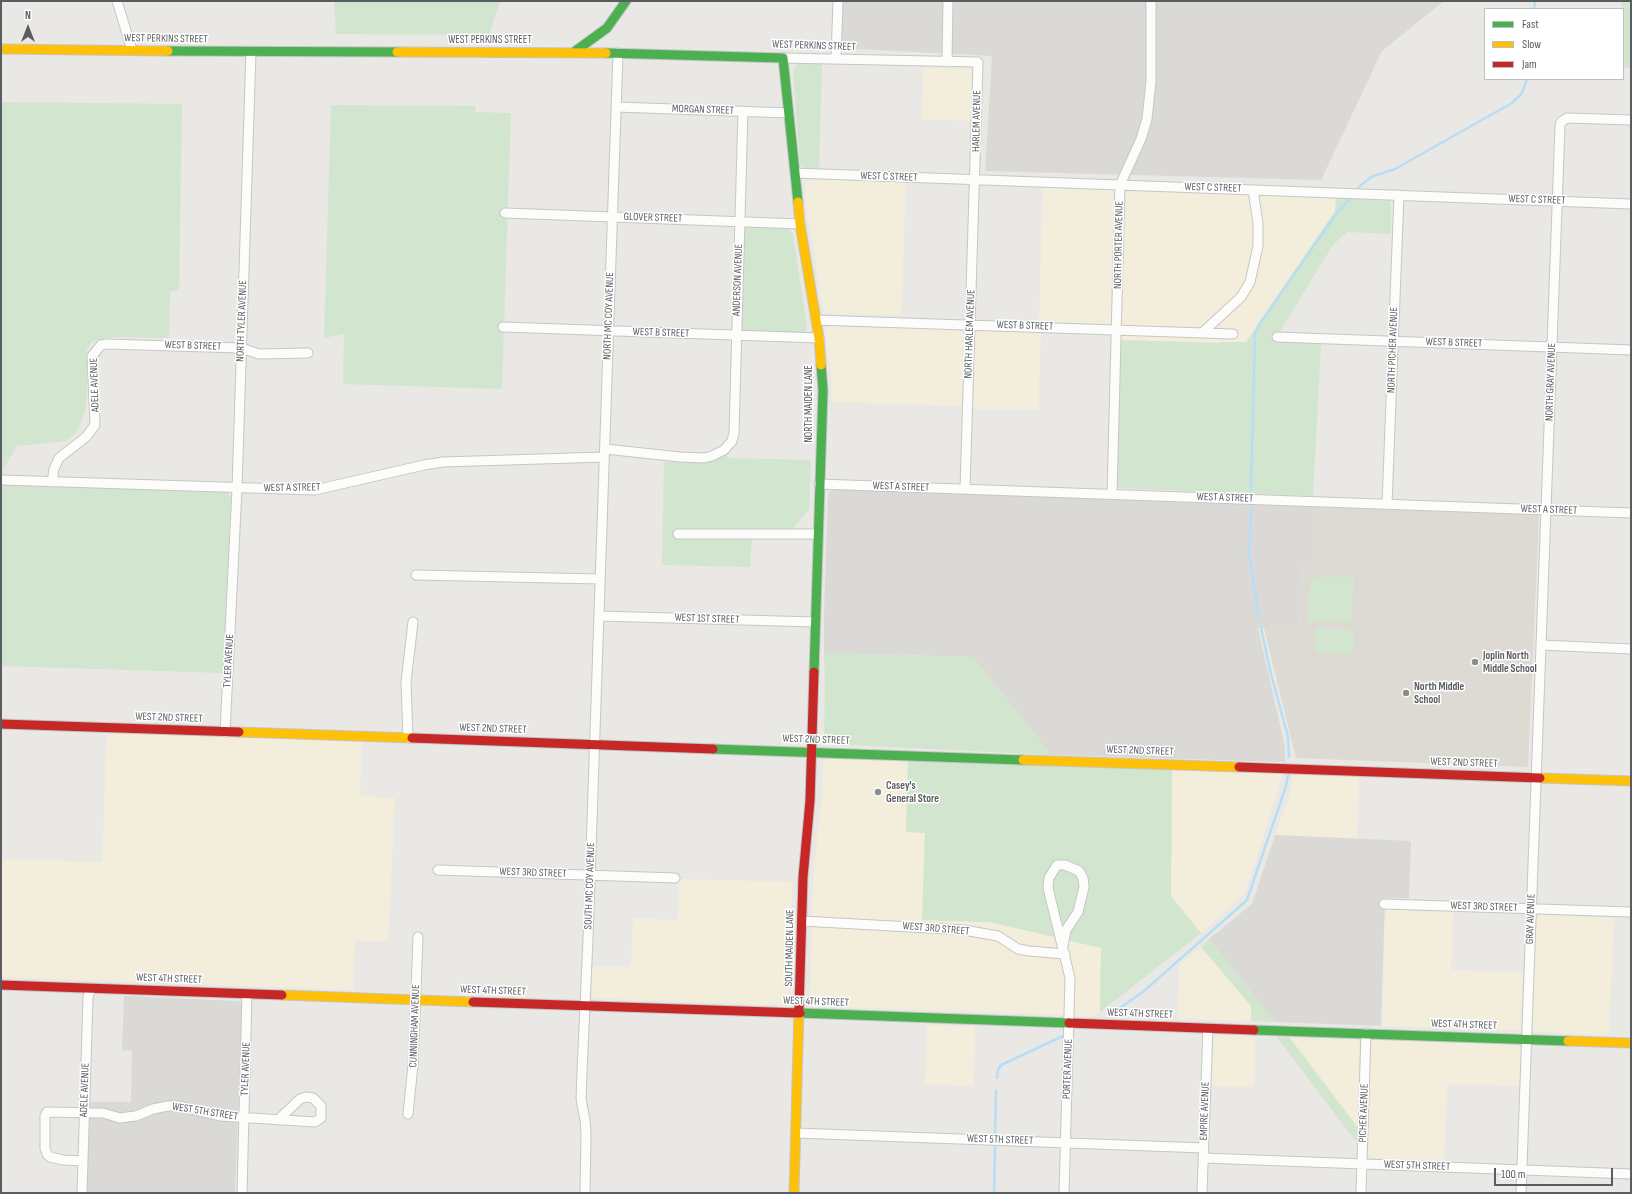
<!DOCTYPE html>
<style>
body{margin:0}
#map{position:relative;width:1632px;height:1194px;overflow:hidden;background:#e9e8e4;font-family:"Sofia Sans Condensed",sans-serif}
canvas{display:block}
.frame{position:absolute;inset:0;border:2px solid #595d61;pointer-events:none}
.legend{position:absolute;left:1484px;top:8px;width:140px;height:72px;box-sizing:border-box;background:#fff;border:1px solid #bdbec0;margin:0;padding:5px 7px;list-style:none;font-size:12px;color:#595d61}
.legend li{display:flex;align-items:center;gap:8px;height:20px}
.legend b{width:20px;border:1px solid #bdbec0}
.north{position:absolute;left:8px;top:8px;width:40px;height:40px;-webkit-text-stroke:3px #fff;paint-order:stroke;rotate:0deg;font-size:11px;font-weight:700;line-height:16px;text-align:center;color:#595d61}
.north::after{content:'';display:block;margin:auto;width:14px;height:18px;background:#595d61;clip-path:polygon(50% 0,100% 100%,50% 72%,0 100%)}
.scale{position:absolute;left:1494px;top:1168px;width:119px;height:18px;box-sizing:border-box;border:2px solid #595d61;border-top:0;padding-left:5px;font-size:12px;line-height:14px;white-space:nowrap;color:#595d61;-webkit-text-stroke:3px #fff;paint-order:stroke}
</style>
<div id="map">
<canvas width="1632" height="1194"></canvas>
<div class="frame"></div>
<ul class="legend">
<li><b style="height:5px;background:#4caf50"></b>Fast</li>
<li><b style="height:5px;background:#ffc107"></b>Slow</li>
<li><b style="height:5px;background:#c62828"></b>Jam</li>
</ul>
<div class="north">N</div>
<div class="scale">100 m</div>
</div>
<script>
const g = document.querySelector('canvas').getContext('2d');
g.lineJoin = 'round';
function fill(path, color) { g.fillStyle = color; g.fill(path, 'evenodd'); }
const poly = rows => new Path2D(rows.map(r => 'M' + r).join(''));
function strokePath(path, color, width, dash) { g.strokeStyle = color; g.lineWidth = width; g.lineCap = dash ? 'butt' : 'round'; g.setLineDash(dash || []); g.stroke(path); }
function label(font, color, halo, rows, align = 'center') {
  g.font = font + ' "Sofia Sans Condensed",sans-serif'; g.lineWidth = 3; g.setLineDash([]); g.textBaseline = 'middle'; g.strokeStyle = halo; g.fillStyle = color; for (const [text, x, y, turn = 0] of rows) {
    g.save(); g.translate(x, y); g.rotate((+turn || 0) * Math.PI / 180); g.textAlign = isNaN(turn) ? turn : align; if (halo) g.strokeText(text, 0, 0); g.fillText(text, 0, 0); g.restore();
  }
}
const commercial = poly([
 [923,68,968,69,973,72,973,121,922,119],
 [813,179,906,182,901,315,828,314,823,312,804,190,806,182],
 [1043,187,1110,190,1114,191,1111,320,1109,324,1039,322],
 [1132,190,1336,198,1336,207,1335,211,1246,342,1221,342,1220,343,1121,340,1125,195,1127,192],
 [830,325,962,330,965,337,962,406,832,402,831,378,825,333,826,328],
 [980,330,1041,333,1038,410,973,409,975,334],
 [107,733,362,741,360,796,395,798,388,941,355,941,353,990,1,977,1,859,102,862],
 [827,759,908,760,906,831,925,832,922,920,990,922,1101,948,1100,1012,1095,1016,815,1006,810,1004,813,880,821,805,823,764],
 [1172,769,1283,773,1251,876,1244,894,1201,933,1171,896],
 [1292,774,1359,776,1357,839,1275,835,1291,791],
 [679,879,792,882,788,999,785,1004,782,1005,593,998,592,996,591,966,631,967,633,918,677,920],
 [1385,907,1453,910,1451,970,1523,973,1520,1030,1382,1026],
 [1540,915,1614,918,1609,1035,1537,1032,1532,1031,1536,919],
 [1201,947,1251,1006,1251,1021,1178,1019,1179,966],
 [927,1025,975,1027,973,1086,925,1084],
 [1217,1035,1255,1036,1254,1087,1210,1086,1212,1038],
 [1290,1038,1355,1039,1359,1042,1358,1128],
 [1377,1040,1517,1045,1521,1048,1521,1050,1520,1086,1447,1083,1444,1160,1375,1158,1369,1155,1367,1151,1370,1045,1372,1041]
]);
const industrial = poly([
 [842,1,1444,1,1382,51,1321,180,985,171,992,56,840,48],
 [835,489,1315,507,1314,560,1302,567,1299,627,1258,628,1285,747,1285,762,1051,755,973,657,824,653,824,613,828,497,829,492],
 [1275,835,1411,841,1409,898,1385,898,1381,1026,1275,1022,1209,939,1252,904],
 [124,996,237,1001,241,1002,242,1009,235,1193,87,1193,89,1102,131,1102,132,1051,122,1050]
]);
const education = poly([
 [1315,507,1539,515,1528,767,1296,758,1264,628,1299,627,1302,567,1314,560]
]);
const green = poly([
 [334,1,500,1,489,35,336,34],
 [1621,1,1631,1,1631,68,1623,67,1623,9],
 [798,64,822,64,819,169,806,168,801,166,800,163,793,71,796,65],
 [1,102,182,104,179,291,170,291,169,338,113,337,99,339,92,342,87,349,87,398,85,411,78,430,66,441,17,446,1,473],
 [331,105,475,106,476,112,511,113,502,389,343,384,344,334,324,338],
 [1336,198,1390,201,1391,206,1391,234,1347,232,1333,245,1279,333,1276,342,1321,343,1313,496,1119,488,1117,487,1121,340,1220,343,1221,342,1246,342,1335,211],
 [742,227,788,229,793,234,807,327,805,333,802,334,741,331],
 [726,454,729,458,811,460,809,509,791,531,752,536,750,567,662,565,664,462,713,462],
 [1,483,226,491,229,493,231,499,223,673,1,666],
 [1316,577,1354,577,1352,619,1348,623,1308,621,1308,602,1311,580],
 [1316,628,1354,630,1353,654,1315,652],
 [824,653,973,657,1051,755,828,744,825,740,824,737,825,687],
 [908,760,1172,769,1171,896,1201,933,1100,1012,1101,948,990,922,922,920,925,833,906,832],
 [1209,939,1275,1022,1251,1021,1251,1006,1201,947],
 [1277,1037,1290,1038,1358,1128,1357,1143]
]);
const stream = poly([
 [1534,9,1535,1],
 [1359,187,1371,177,1395,169,1512,103,1522,93,1527,79],
 [1251,489,1255,334,1260,323,1337,213,1349,199],
 [1251,508,1249,553,1259,617],
 [1261,628,1271,674,1288,737,1289,757],
 [1120,1008,1144,991,1247,900,1286,786,1288,775],
 [997,1078,998,1070,1001,1065,1063,1036],
 [995,1134,996,1091],
 [994,1193,995,1147]
]);
const street = poly([
 [117,1,132,50],
 [783,58,978,62,965,489],
 [836,59,838,1],
 [947,62,948,1],
 [616,107,789,113],
 [795,173,1631,204],
 [505,213,800,224],
 [816,320,1233,334],
 [503,327,819,338],
 [1202,333,1241,297,1250,282,1258,246,1258,223,1253,190],
 [1277,337,1631,350],
 [605,449,680,457,704,458,712,456,724,450,732,441,734,433,743,111],
 [1,480,315,490,424,465,443,462,604,457],
 [52,482,54,469,59,458,86,437,95,425,92,356,101,345,106,344,241,348,259,354,308,353],
 [819,484,1631,513],
 [1112,494,1120,185,1141,139,1147,119,1151,81,1151,1],
 [1387,504,1399,195],
 [678,534,818,534],
 [416,575,600,579],
 [599,616,815,622],
 [1541,645,1631,649],
 [225,732,237,489,251,52],
 [408,738,406,682,413,622],
 [438,870,675,878],
 [1384,904,1631,912],
 [802,921,964,930,998,936,1018,949,1029,951,1065,954],
 [1063,946,1066,930,1078,912,1084,887,1083,878,1079,871,1065,865,1057,865,1049,878,1048,888,1070,978,1064,1193],
 [408,1114,413,1065,418,937],
 [796,1133,1204,1148],
 [1203,1158,1631,1174],
 [83,1161,63,1160,50,1157,47,1154,45,1148,45,1116,47,1112,103,1113,120,1118,127,1117,136,1116,153,1109,168,1106,179,1106,220,1116,315,1122,321,1118,321,1106,313,1098,306,1097,300,1099,278,1120],
 [82,1193,88,997,91,988],
 [242,1193,247,994],
 [585,1193,586,1134,585,1120,581,1099,582,1071,588,939,618,53],
 [1202,1193,1208,1028],
 [1361,1193,1366,1033],
 [1521,1193,1560,126,1561,122,1567,118,1631,120]
]);
const fast = poly([
 [168,51,397,52],
 [574,52,607,28,626,1],
 [606,53,783,58,798,202],
 [814,672,823,390,821,365],
 [713,749,1023,760],
 [800,1013,1069,1023],
 [1254,1030,1568,1041]
]);
const slow = poly([
 [1,49,168,51],
 [397,52,606,53],
 [798,202,800,224,819,338,821,365],
 [239,732,412,738],
 [1023,760,1239,767],
 [1540,778,1631,781],
 [282,995,473,1002],
 [1568,1041,1631,1043],
 [794,1193,799,1009]
]);
const jam = poly([
 [1,724,239,732],
 [412,738,713,749],
 [1239,767,1540,778],
 [1,985,282,995],
 [473,1002,800,1013],
 [799,1009,803,877,810,801,814,672],
 [1069,1023,1254,1030]
]);
const markers = [
 [1475,662,4,"#8b8e8f"],
 [1406,693,4,"#8b8e8f"],
 [878,792,4,"#8b8e8f"]
];
const streetNames = [
 ["WEST PERKINS STREET",166,39,1],
 ["WEST PERKINS STREET",490,40],
 ["WEST PERKINS STREET",814,46,2],
 ["MORGAN STREET",703,110,2],
 ["HARLEM AVENUE",977,121,-89],
 ["WEST C STREET",889,177,2],
 ["WEST C STREET",1213,188,2],
 ["WEST C STREET",1537,200,2],
 ["GLOVER STREET",653,218,2],
 ["NORTH PORTER AVENUE",1119,245,-89],
 ["ANDERSON AVENUE",738,280,-88],
 ["NORTH MC COY AVENUE",609,316,-88],
 ["NORTH TYLER AVENUE",242,321,-88],
 ["WEST B STREET",1025,326,2],
 ["WEST B STREET",661,333,2],
 ["NORTH HARLEM AVENUE",970,334,-88],
 ["WEST B STREET",1454,343,2],
 ["WEST B STREET",193,346,2],
 ["NORTH PICHER AVENUE",1393,350,-88],
 ["NORTH GRAY AVENUE",1551,382,-88],
 ["ADELE AVENUE",95,385,-92],
 ["NORTH MAIDEN LANE",809,404,-90],
 ["WEST A STREET",901,487,2],
 ["WEST A STREET",292,488,-1],
 ["WEST A STREET",1225,498,2],
 ["WEST A STREET",1549,510,2],
 ["WEST 1ST STREET",707,619,2],
 ["TYLER AVENUE",229,661,-87],
 ["WEST 2ND STREET",169,718,2],
 ["WEST 2ND STREET",493,729,2],
 ["WEST 2ND STREET",816,740,2],
 ["WEST 2ND STREET",1140,751,2],
 ["WEST 2ND STREET",1464,763,2],
 ["WEST 3RD STREET",533,873,2],
 ["SOUTH MC COY AVENUE",590,886,-88],
 ["WEST 3RD STREET",1484,907,2],
 ["GRAY AVENUE",1531,919,-88],
 ["WEST 3RD STREET",936,929,5],
 ["SOUTH MAIDEN LANE",790,948,-89],
 ["WEST 4TH STREET",169,979,2],
 ["WEST 4TH STREET",493,991,2],
 ["WEST 4TH STREET",816,1002,2],
 ["WEST 4TH STREET",1140,1014,2],
 ["WEST 4TH STREET",1464,1025,2],
 ["CUNNINGHAM AVENUE",415,1026,-88],
 ["TYLER AVENUE",246,1069,-88],
 ["PORTER AVENUE",1068,1069,-88],
 ["ADELE AVENUE",85,1090,-88],
 ["EMPIRE AVENUE",1205,1111,-88],
 ["WEST 5TH STREET",205,1112,9],
 ["PICHER AVENUE",1364,1113,-88],
 ["WEST 5TH STREET",1000,1140,2],
 ["WEST 5TH STREET",1417,1166,2]
];
const poiNames = [
 ["Joplin North",1483,656],
 ["Middle School",1483,669],
 ["North Middle",1414,687],
 ["School",1414,700],
 ["Casey's",886,786],
 ["General Store",886,799]
];
fill(commercial, '#f3eddc');
fill(industrial, '#dad9d5');
fill(education, '#dddad3');
fill(green, '#d2e5cf');
strokePath(stream, '#b7def4', 2.5);
strokePath(street, '#c6c6c6', 11);
strokePath(fast, '#c5c5c4', 11);
strokePath(slow, '#c5c5c4', 11);
strokePath(jam, '#c5c5c4', 11);
strokePath(street, '#fcfcfb', 9);
strokePath(fast, '#4caf50', 9);
strokePath(slow, '#ffc107', 9);
strokePath(jam, '#c62828', 9);
for (const [x, y, r, color] of markers) { const dot = new Path2D(); dot.arc(x, y, r, 0, 2 * Math.PI); g.fillStyle = color; g.fill(dot); strokePath(dot, '#fff', 1.5); }
label('11px', '#595d61', '#fff', streetNames);
label('bold 11px', '#595d61', '#fff', poiNames, 'left');
</script>
